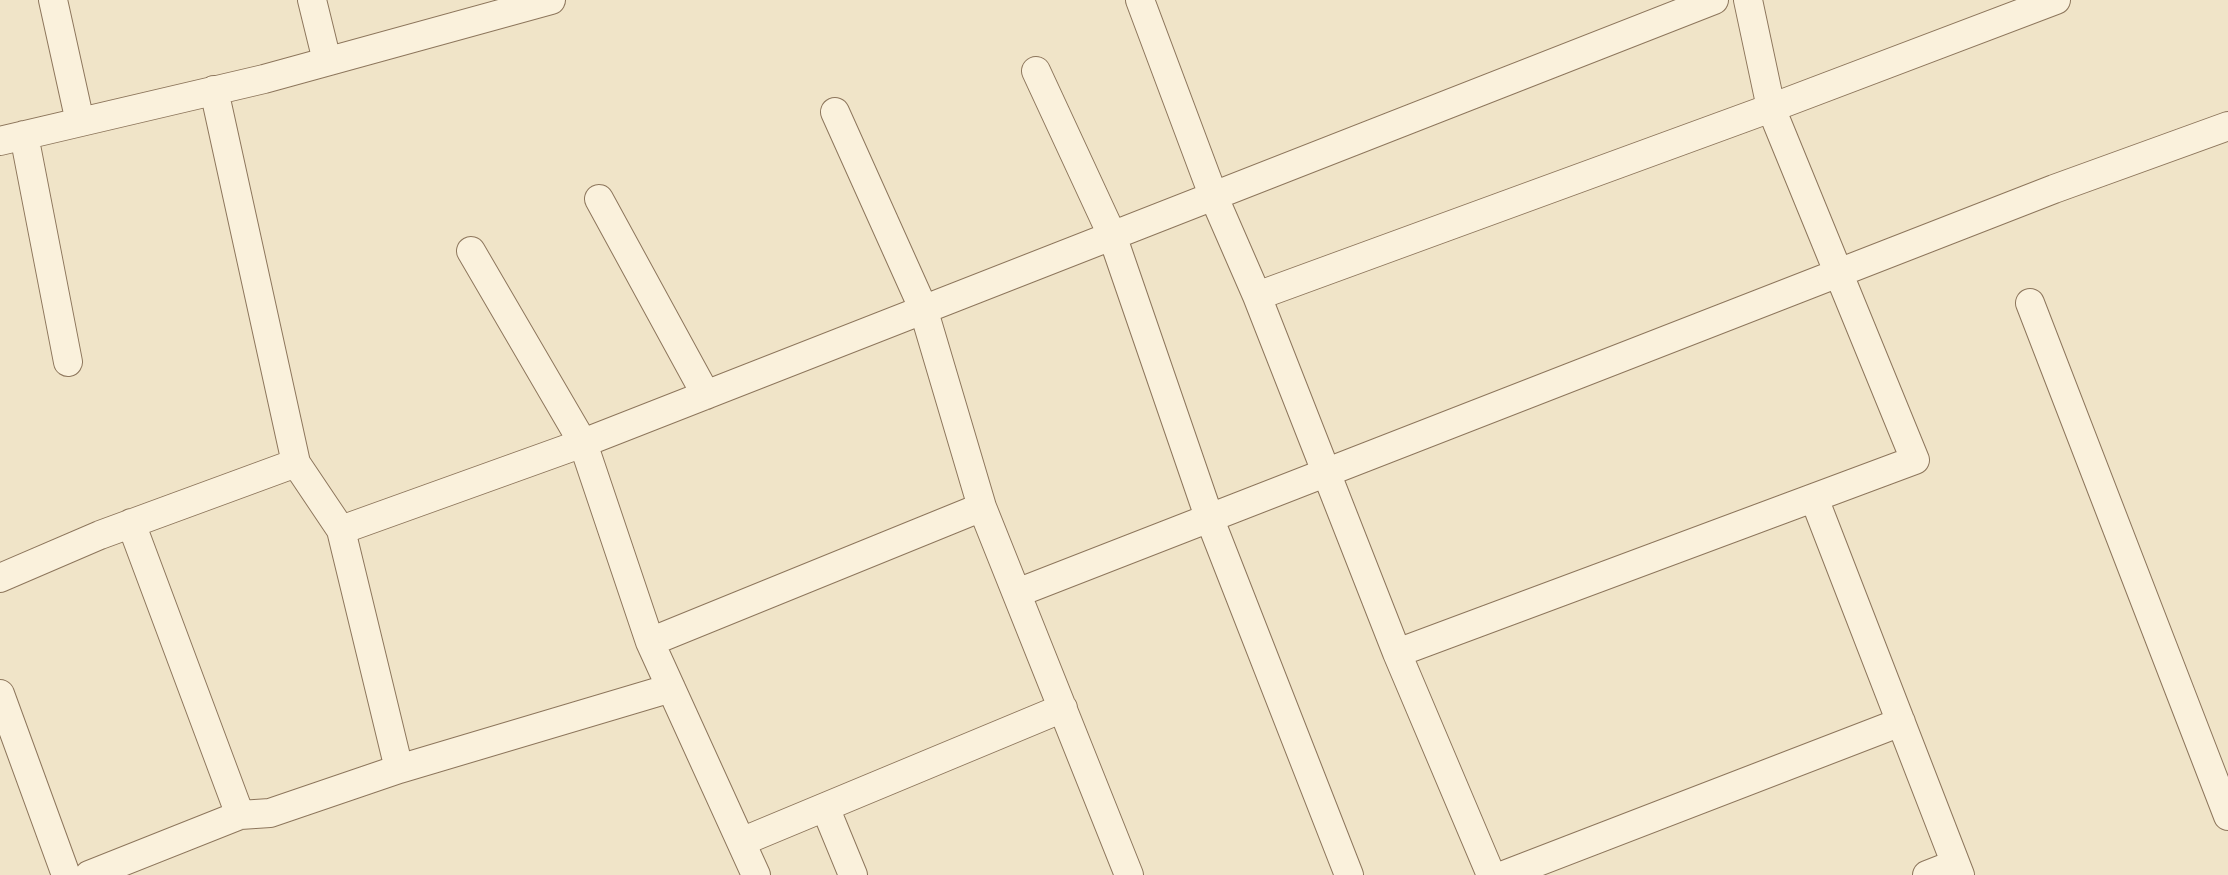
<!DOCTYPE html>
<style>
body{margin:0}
canvas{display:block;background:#f0e4c8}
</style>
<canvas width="2228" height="875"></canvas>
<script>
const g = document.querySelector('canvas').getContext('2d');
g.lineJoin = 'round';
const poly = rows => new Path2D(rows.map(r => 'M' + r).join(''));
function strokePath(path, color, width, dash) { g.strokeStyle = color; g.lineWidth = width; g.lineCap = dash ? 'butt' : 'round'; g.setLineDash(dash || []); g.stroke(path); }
const minor = poly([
 [53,0,80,122],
 [312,0,327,61],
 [1140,0,1213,195,1257,296,1397,653,1491,875],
 [1036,71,1112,235,1209,517,1349,875],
 [214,90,296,463,341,530,399,769],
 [835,112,923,308,982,507,1129,875],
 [24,135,68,362],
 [0,141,264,79,551,0],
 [599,199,706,395],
 [471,251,583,443,650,642,756,875],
 [1257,296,1771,108,2056,0],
 [2030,303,2228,816],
 [1814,498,1960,875],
 [131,523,240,815],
 [341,530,583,443,1714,0],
 [0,578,100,535,296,463],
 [1017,593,2054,189,2228,126],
 [650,642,982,507],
 [1397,653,1915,460,1771,108,1748,0],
 [0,694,66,875],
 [825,807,853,875],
 [741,842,1063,708],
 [89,875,240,815,270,813,399,769,671,688],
 [1504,875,1901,722],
 [1927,875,1955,864]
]);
strokePath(minor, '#8d765c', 30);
strokePath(minor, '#faf1dc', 28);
</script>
